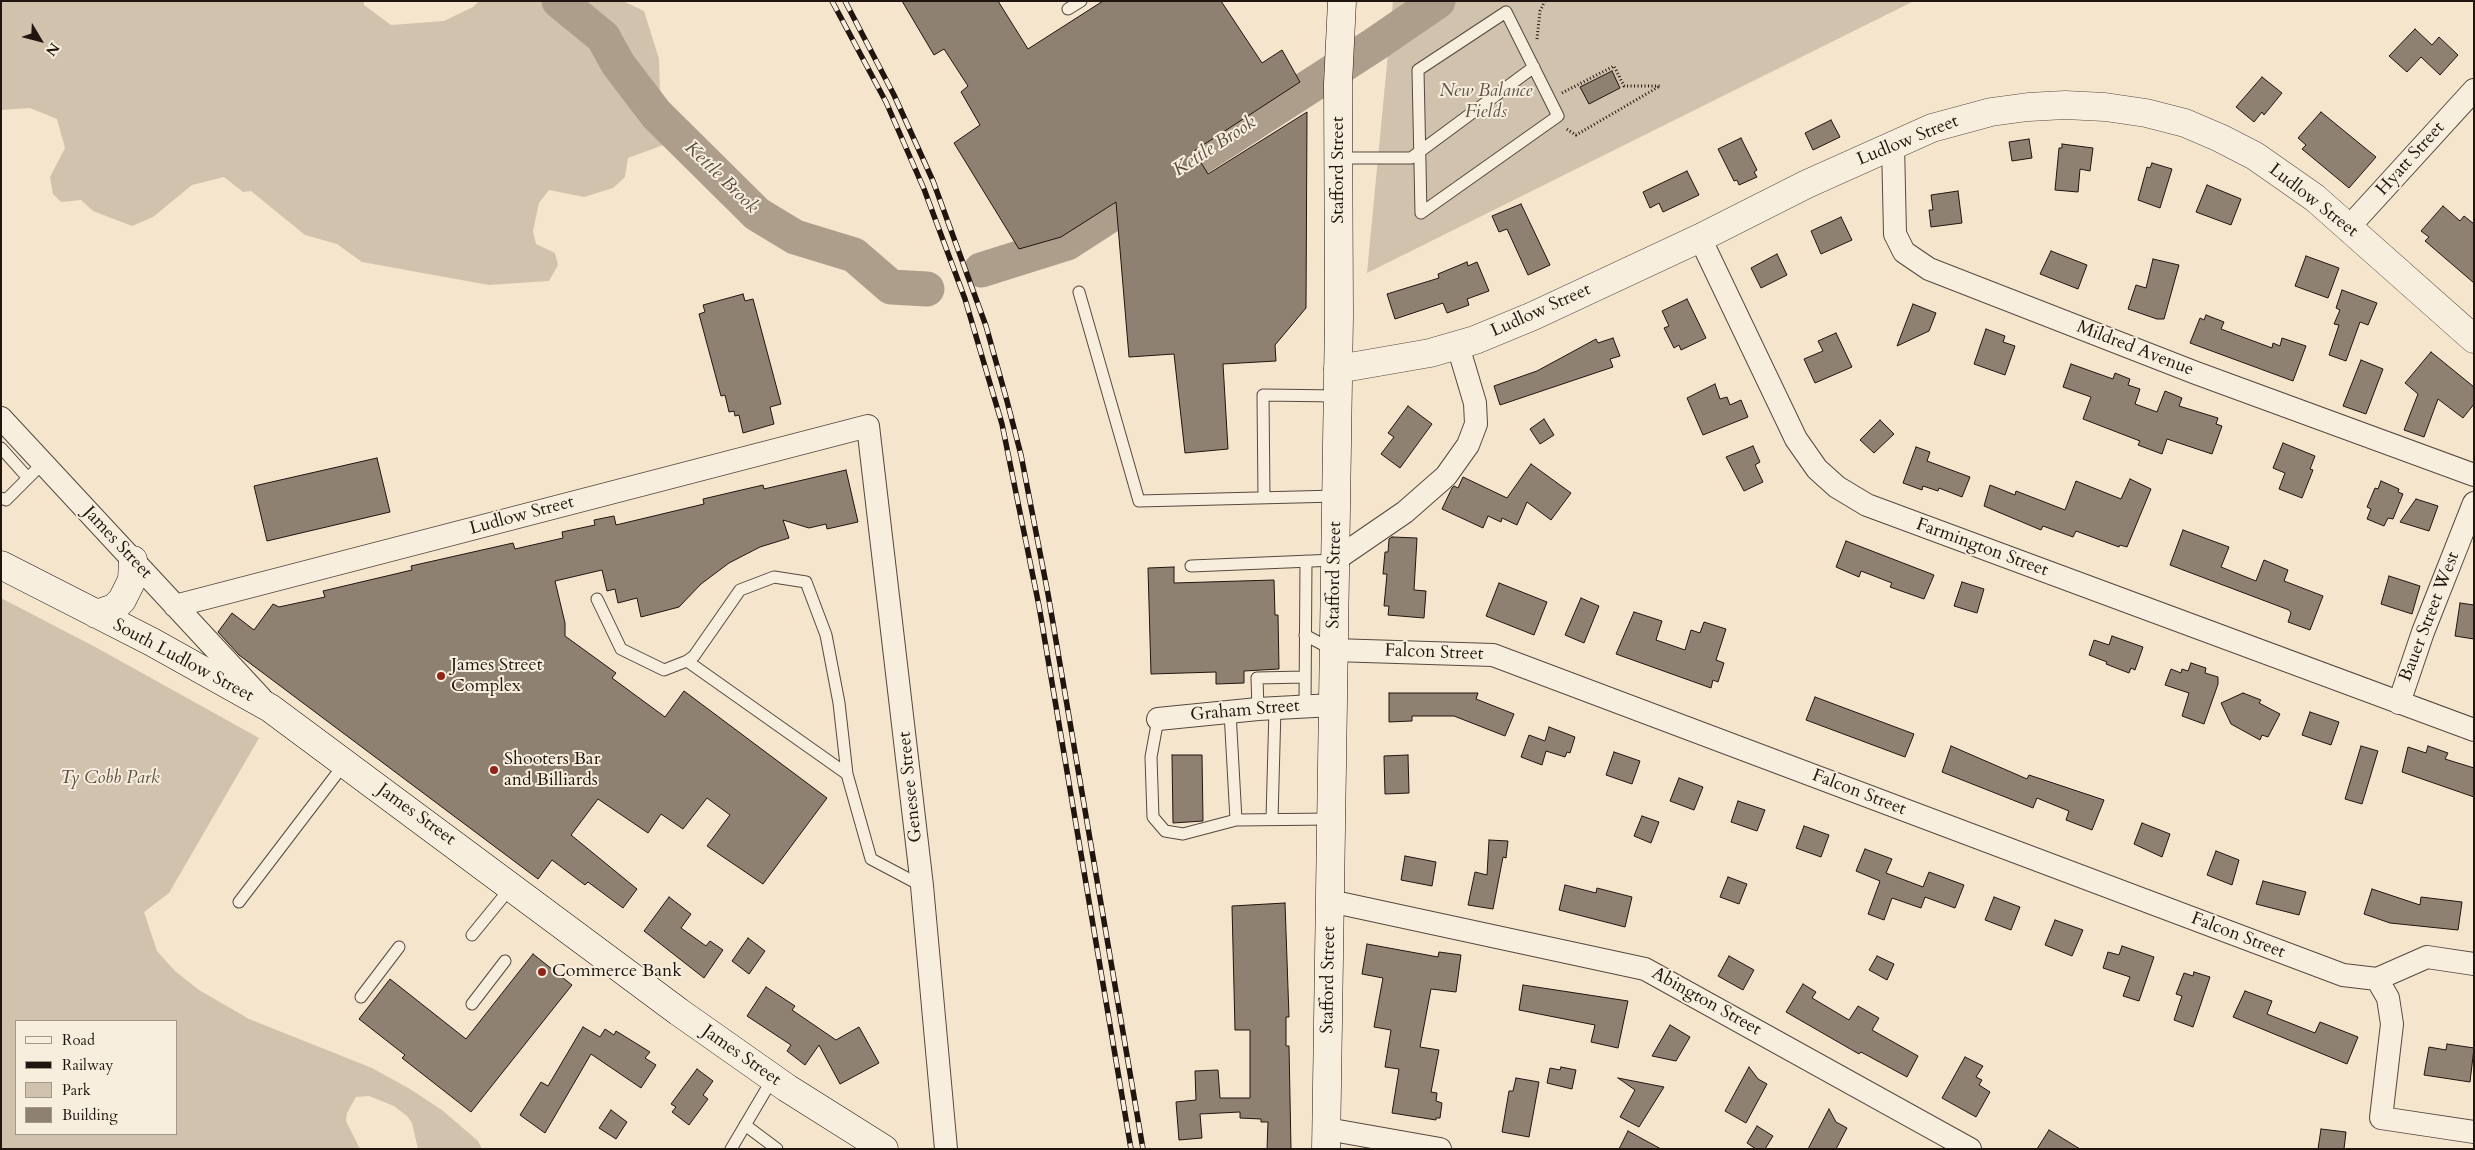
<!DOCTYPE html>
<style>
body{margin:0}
#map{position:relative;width:2475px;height:1150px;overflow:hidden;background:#f5e5cd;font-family:Cardo,serif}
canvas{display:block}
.frame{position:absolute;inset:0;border:2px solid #20150f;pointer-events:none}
.legend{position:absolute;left:15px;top:1020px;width:162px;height:115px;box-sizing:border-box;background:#f8eede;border:1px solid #a2978b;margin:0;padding:6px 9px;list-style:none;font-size:15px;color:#20150f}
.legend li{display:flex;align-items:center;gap:10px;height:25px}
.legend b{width:25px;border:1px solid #a2978b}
.north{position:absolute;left:15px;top:15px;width:50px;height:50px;-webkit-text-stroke:4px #f8eede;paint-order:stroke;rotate:127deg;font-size:14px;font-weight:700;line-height:20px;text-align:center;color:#20150f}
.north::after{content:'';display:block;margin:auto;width:18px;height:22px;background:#20150f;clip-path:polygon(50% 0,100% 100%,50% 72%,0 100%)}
</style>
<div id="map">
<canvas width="2475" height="1150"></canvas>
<div class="frame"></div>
<ul class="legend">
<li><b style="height:6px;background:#f8eede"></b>Road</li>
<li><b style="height:6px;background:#20150f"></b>Railway</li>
<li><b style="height:14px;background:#d1c2ad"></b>Park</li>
<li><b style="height:14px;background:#8f8172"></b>Building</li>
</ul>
<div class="north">N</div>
</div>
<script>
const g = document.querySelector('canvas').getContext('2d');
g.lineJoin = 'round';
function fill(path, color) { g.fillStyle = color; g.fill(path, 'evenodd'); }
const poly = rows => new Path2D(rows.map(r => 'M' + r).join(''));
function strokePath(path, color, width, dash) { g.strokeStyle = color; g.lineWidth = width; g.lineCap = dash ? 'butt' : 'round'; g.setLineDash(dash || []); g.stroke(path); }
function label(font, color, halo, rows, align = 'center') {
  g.font = font + ' Cardo,serif'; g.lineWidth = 4; g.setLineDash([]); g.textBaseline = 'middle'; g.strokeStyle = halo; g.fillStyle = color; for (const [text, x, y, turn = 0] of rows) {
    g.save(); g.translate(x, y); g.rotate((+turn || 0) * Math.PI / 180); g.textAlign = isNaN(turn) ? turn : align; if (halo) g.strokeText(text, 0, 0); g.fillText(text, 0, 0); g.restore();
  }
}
const green = poly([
 [1,1,364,1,364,5,391,25,444,21,473,7,479,1,623,1,644,11,659,59,660,93,671,116,666,144,628,158,625,177,613,188,584,197,549,190,539,203,533,231,536,244,555,253,558,265,549,281,489,285,362,262,337,244,305,235,251,191,243,192,224,177,192,185,153,217,132,226,93,211,81,200,61,202,53,194,50,177,65,148,57,119,30,108,1,110],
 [1393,1,1914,1,1367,273],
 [1,598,97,648,259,738,169,893,144,912,157,951,175,971,199,990,249,1019,372,1068,410,1089,442,1110,478,1141,482,1149,418,1149,412,1123,407,1116,394,1106,369,1096,356,1097,347,1113,346,1121,360,1149,1,1149],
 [16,1021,176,1021,176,1134,16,1134]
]);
const river = poly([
 [559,1,603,37,618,64,656,114,757,214,795,237,854,255,891,287,927,289],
 [981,270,1067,243,1374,45,1438,1]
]);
const building = poly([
 [902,1,998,1,1028,49,1103,1,1221,1,1262,63,1282,50,1300,82,1194,151,1208,174,1307,112,1306,308,1275,345,1276,361,1223,364,1228,449,1185,453,1174,354,1129,357,1116,202,1061,237,1019,249,954,143,980,125,961,92,968,86,944,49,934,55,902,1],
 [2415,29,2432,45,2439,37,2458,55,2440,75,2421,57,2407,72,2389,56,2415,29],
 [1612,71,1620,88,1589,104,1580,87,1612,71],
 [2262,77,2282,93,2264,115,2262,112,2254,122,2236,107,2262,77],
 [2321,112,2376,157,2349,188,2302,149,2306,145,2298,138,2321,112],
 [1831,120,1840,137,1813,150,1805,133,1831,120],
 [1741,138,1757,170,1754,172,1757,177,1739,185,1737,180,1734,181,1718,149,1741,138],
 [2029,139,2032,158,2012,161,2009,142,2029,139],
 [2062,144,2093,148,2090,171,2080,169,2078,192,2055,190,2059,148,2062,148,2062,144],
 [2152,163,2172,169,2160,208,2138,200,2147,167,2150,168,2152,163],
 [1687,171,1699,195,1663,212,1659,203,1650,208,1643,192,1687,171],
 [2207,185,2241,199,2231,225,2196,212,2207,185],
 [1958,191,1962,223,1931,227,1929,210,1933,210,1931,195,1958,191],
 [1521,204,1550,265,1528,275,1507,229,1499,232,1492,216,1521,204],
 [2443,206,2460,221,2464,216,2474,224,2474,283,2425,241,2429,237,2421,231,2443,206],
 [1841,217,1852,240,1821,254,1811,231,1841,217],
 [2051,251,2087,265,2078,289,2040,274,2051,251],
 [1777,254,1787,275,1761,288,1751,268,1777,254],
 [2306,256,2339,268,2328,298,2295,286,2306,256],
 [2153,259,2179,265,2164,319,2157,319,2128,309,2136,285,2146,288,2153,259],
 [1467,262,1468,266,1477,262,1489,291,1467,299,1469,305,1447,313,1443,303,1395,319,1387,294,1439,278,1438,274,1467,262],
 [2342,290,2377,303,2368,325,2360,322,2346,361,2329,355,2339,325,2334,324,2340,310,2336,308,2342,290],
 [743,294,745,301,753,299,781,404,770,407,774,424,743,433,739,415,735,416,734,411,729,412,725,395,721,396,699,314,705,312,703,305,743,294],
 [1687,299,1706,338,1681,350,1679,345,1674,348,1664,328,1669,326,1662,311,1687,299],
 [1913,304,1936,313,1929,331,1897,346,1913,304],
 [2206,315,2224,322,2221,329,2272,348,2273,343,2280,346,2282,338,2306,346,2293,381,2190,343,2200,318,2204,320,2206,315],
 [1986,329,2005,336,2003,342,2015,346,2005,375,1974,364,1986,329],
 [1836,333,1852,367,1815,383,1804,359,1823,351,1818,341,1836,333],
 [1613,338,1620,356,1610,359,1613,367,1500,405,1494,386,1537,371,1596,339,1598,343,1613,338],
 [2431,352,2474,387,2474,404,2463,418,2438,399,2424,437,2404,430,2418,394,2405,383,2431,352],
 [2361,360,2383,369,2366,414,2343,406,2361,360],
 [2071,364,2113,379,2115,373,2130,379,2128,385,2140,389,2135,404,2157,412,2165,391,2182,398,2179,406,2218,418,2216,424,2222,426,2212,454,2167,439,2162,454,2138,445,2140,441,2083,419,2091,397,2063,387,2071,364],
 [1715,384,1720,399,1727,397,1730,405,1741,400,1748,417,1703,435,1687,398,1715,384],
 [1408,406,1432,424,1400,468,1381,454,1394,437,1388,433,1408,406],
 [1544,419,1554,435,1540,444,1530,429,1544,419],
 [1880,420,1894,434,1874,453,1860,440,1880,420],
 [2283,443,2315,456,2310,469,2313,470,2302,498,2279,489,2285,473,2273,468,2283,443],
 [1753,446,1760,462,1755,465,1763,482,1744,491,1726,457,1753,446],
 [1916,447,1930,452,1927,461,1970,477,1962,497,1939,488,1938,491,1923,486,1922,490,1903,483,1916,447],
 [377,458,390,512,267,541,254,486,377,458],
 [1531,464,1571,493,1551,520,1527,502,1517,525,1502,518,1501,522,1488,516,1483,528,1442,509,1452,488,1454,486,1458,488,1463,477,1507,498,1531,464],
 [846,470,858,522,827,529,826,524,809,528,783,520,789,538,760,547,729,563,701,584,679,607,641,617,637,598,618,603,615,589,607,591,602,570,555,581,565,623,565,636,616,673,612,678,665,717,684,691,827,798,763,884,707,846,730,815,707,798,683,829,661,814,648,833,598,799,571,835,637,889,623,908,588,882,585,885,552,860,538,879,239,655,218,632,232,613,254,630,273,604,279,607,325,597,323,591,412,570,411,566,513,543,515,549,563,538,562,532,595,525,594,520,614,516,616,525,704,504,703,499,763,485,764,489,846,470],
 [2130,479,2151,489,2127,547,2120,545,2119,547,2076,531,2073,537,2043,526,2041,530,1984,506,1990,485,2015,495,2016,491,2065,510,2076,481,2121,499,2130,479],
 [2381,481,2399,489,2398,492,2403,494,2393,519,2388,518,2384,526,2367,519,2371,509,2367,507,2375,488,2378,489,2381,481],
 [2416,499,2438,506,2429,531,2400,522,2416,499],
 [2183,530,2229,547,2221,567,2256,581,2264,560,2288,570,2284,581,2323,596,2310,630,2288,622,2291,613,2289,610,2170,565,2183,530],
 [1392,537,1417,538,1414,590,1426,591,1424,618,1388,615,1389,606,1384,606,1387,574,1383,574,1385,552,1388,552,1389,539,1392,537],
 [1846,541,1934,575,1924,599,1890,587,1892,583,1861,571,1859,577,1836,567,1846,541],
 [1174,567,1174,583,1274,580,1275,615,1278,615,1279,669,1244,671,1244,683,1216,684,1216,672,1151,674,1148,568,1174,567],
 [2389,576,2420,586,2412,614,2381,604,2389,576],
 [1962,582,1984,589,1977,613,1954,606,1962,582],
 [1499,583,1547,602,1534,635,1486,616,1499,583],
 [1581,598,1599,606,1584,643,1565,635,1581,598],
 [2460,603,2474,605,2474,639,2455,636,2460,603],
 [1634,612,1662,621,1656,640,1685,650,1691,630,1700,633,1704,622,1726,629,1716,660,1724,663,1718,682,1713,680,1711,688,1616,654,1634,612],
 [2112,636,2143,647,2135,670,2131,668,2129,673,2106,664,2107,662,2089,655,2094,640,2109,645,2112,636],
 [2191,663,2206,668,2205,673,2218,677,2218,684,2204,724,2182,716,2189,693,2165,685,2171,669,2181,673,2182,669,2188,671,2191,663],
 [1389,693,1478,693,1476,699,1514,714,1505,736,1454,716,1412,716,1412,721,1389,722,1389,693],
 [2243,693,2261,700,2259,703,2280,714,2268,737,2262,735,2260,740,2231,724,2221,703,2243,693],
 [1815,697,1914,734,1905,757,1806,720,1815,697],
 [2310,712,2339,722,2331,745,2302,735,2310,712],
 [1549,727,1575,737,1570,753,1567,752,1565,757,1546,751,1542,765,1521,757,1529,735,1545,741,1549,727],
 [1951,746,2027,779,2029,775,2104,800,2092,830,2066,820,2069,811,2037,798,2033,808,1942,772,1951,746],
 [2361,746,2378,751,2362,804,2345,799,2361,746],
 [2428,746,2448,753,2445,759,2474,768,2474,797,2402,772,2408,747,2426,753,2428,746],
 [1614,752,1640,761,1632,784,1606,775,1614,752],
 [1172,755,1202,755,1203,821,1173,823,1172,755],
 [1408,755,1409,793,1385,794,1384,756,1408,755],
 [1679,778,1703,787,1694,810,1670,801,1679,778],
 [1738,801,1765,810,1757,831,1731,822,1738,801],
 [1642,816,1659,822,1651,843,1634,836,1642,816],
 [2142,823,2170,834,2162,857,2134,844,2142,823],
 [1804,826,1829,835,1821,857,1796,848,1804,826],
 [1489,840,1508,841,1506,858,1503,857,1493,909,1468,905,1475,872,1487,875,1489,840],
 [1865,849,1892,859,1886,873,1923,887,1929,872,1964,885,1955,908,1925,897,1921,908,1892,898,1884,920,1868,914,1880,881,1856,871,1865,849],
 [2216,851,2239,860,2232,885,2207,875,2216,851],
 [1405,856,1436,862,1432,886,1401,880,1405,856],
 [1728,877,1747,884,1739,904,1720,897,1728,877],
 [2263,881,2306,892,2299,915,2256,904,2263,881],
 [1565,885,1596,893,1597,888,1632,897,1625,927,1559,910,1565,885],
 [2372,889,2420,905,2421,897,2462,902,2458,930,2390,923,2364,914,2372,889],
 [669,897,691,914,681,928,706,946,710,941,723,950,704,978,644,931,669,897],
 [1994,897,2020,907,2011,930,1985,920,1994,897],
 [1285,903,1289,1017,1286,1017,1286,1046,1289,1046,1291,1149,1267,1149,1268,1122,1261,1122,1261,1119,1240,1118,1240,1112,1200,1114,1202,1138,1179,1140,1176,1102,1196,1100,1195,1071,1218,1070,1220,1098,1250,1098,1250,1030,1235,1030,1232,906,1285,903],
 [2055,920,2083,930,2072,956,2045,945,2055,920],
 [748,938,765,951,749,974,732,961,748,938],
 [1367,944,1438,957,1439,952,1461,955,1456,992,1431,989,1420,1047,1439,1050,1431,1092,1437,1093,1436,1101,1442,1103,1440,1118,1436,1118,1436,1120,1392,1113,1399,1069,1385,1067,1391,1030,1374,1027,1383,978,1362,974,1367,944],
 [2122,946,2154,957,2139,1001,2123,996,2130,977,2103,968,2108,952,2119,955,2122,946],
 [533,954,572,985,471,1112,402,1058,405,1055,359,1019,390,979,466,1039,533,954],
 [1729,956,1754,970,1743,990,1718,976,1729,956],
 [1877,956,1894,964,1887,980,1869,970,1877,956],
 [2194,972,2210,977,2193,1027,2174,1020,2182,996,2176,994,2184,973,2193,976,2194,972],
 [1803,984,1816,992,1812,998,1849,1020,1858,1006,1879,1018,1872,1030,1918,1056,1907,1077,1861,1052,1859,1054,1786,1012,1803,984],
 [1523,985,1628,1001,1618,1048,1591,1042,1595,1025,1519,1010,1523,985],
 [766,987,795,1006,792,1010,836,1040,859,1027,879,1063,840,1084,819,1045,805,1065,787,1051,791,1045,747,1016,766,987],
 [2245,991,2272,1001,2267,1014,2315,1033,2320,1022,2358,1037,2347,1064,2233,1017,2245,991],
 [1670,1025,1690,1037,1676,1061,1652,1056,1670,1025],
 [583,1027,600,1037,605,1029,614,1035,616,1031,650,1052,645,1058,656,1065,641,1088,591,1054,545,1133,520,1115,541,1082,548,1086,583,1027],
 [2447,1044,2474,1048,2470,1082,2424,1075,2429,1047,2446,1050,2447,1044],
 [1965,1057,1983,1066,1976,1077,1982,1080,1979,1085,1990,1092,1976,1117,1942,1098,1965,1057],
 [1561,1067,1576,1070,1572,1089,1547,1083,1550,1068,1560,1070,1561,1067],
 [1749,1067,1758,1079,1767,1084,1746,1123,1725,1111,1749,1067],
 [697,1069,713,1081,703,1095,708,1099,689,1125,672,1112,676,1107,671,1104,697,1069],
 [1516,1078,1539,1082,1529,1137,1502,1132,1509,1091,1513,1091,1516,1078],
 [1618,1078,1664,1087,1639,1127,1620,1117,1635,1090,1618,1078],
 [1829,1109,1836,1122,1847,1128,1836,1149,1808,1149,1829,1109],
 [611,1110,627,1122,616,1139,599,1128,611,1110],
 [1757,1126,1773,1136,1765,1149,1756,1149,1747,1143,1757,1126],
 [2321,1129,2346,1132,2344,1149,2318,1149,2321,1129],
 [2049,1130,2080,1149,2037,1149,2049,1130],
 [1628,1131,1661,1149,1619,1149,1628,1131]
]);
const path = poly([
 [1537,39,1540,11,1545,1],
 [1562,93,1614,66,1624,86,1660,86,1576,135,1565,128]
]);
const service = poly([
 [1068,9,1081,1],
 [1506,12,1558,116,1421,213,1418,70,1506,12],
 [1338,158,1411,158,1534,67],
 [1079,292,1139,501,1336,496],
 [1,448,28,478],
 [1,498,6,500,43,463],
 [1264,498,1263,395,1338,396],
 [1191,566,1335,560],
 [597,599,621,649,664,670,687,661,694,656,740,590,774,577,806,582,826,635,839,703,847,774,871,859,922,886],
 [1305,635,1333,650],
 [687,661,847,774],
 [1305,706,1306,561],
 [1258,709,1257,678,1305,677],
 [1230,712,1236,820,1331,819],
 [1158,719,1151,757,1153,817,1165,831,1183,834,1236,820],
 [1272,819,1275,708],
 [239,902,345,763],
 [472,935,512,886],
 [361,997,399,947],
 [472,1004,505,961],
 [745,1125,777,1149],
 [731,1149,773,1078]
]);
const minor = poly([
 [1893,144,1895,234,1904,252,1929,269,2196,373,2474,475],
 [2349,227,2474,90],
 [1700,238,1796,439,1817,469,1837,487,1867,505,2474,730],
 [1,418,261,698],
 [1335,560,1405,512,1446,476,1468,445,1476,424,1475,403,1458,346],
 [175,606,868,426,922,886,946,1149],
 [1333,650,1493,655,2343,975,2377,979],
 [2399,703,2423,632,2474,503],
 [1158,719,1258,709,1333,705],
 [1330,901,1645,969,1970,1149],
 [2377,979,2388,998,2392,1024,2381,1118,2474,1132],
 [2377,979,2427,957,2474,964],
 [1327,1129,1440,1149]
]);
const tertiary = poly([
 [1338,369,1430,353,1475,340,1533,316,1700,238,1807,184,1932,128,1991,112,2028,107,2065,105,2105,107,2146,113,2185,123,2220,138,2255,156,2315,198,2474,339]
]);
const secondary = poly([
 [1,565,152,642,270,708,679,1012,787,1088,884,1149],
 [96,614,114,608,122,600,132,580,133,560],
 [1326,1149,1339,316,1338,84,1342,1]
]);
const rail = poly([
 [832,1,886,102,924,189,965,299,1002,424,1039,606,1131,1149],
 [845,1,894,95,933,181,986,326,1007,401,1021,455,1048,594,1143,1149]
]);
const markers = [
 [441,676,5,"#8f2418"],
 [494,770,5,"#8f2418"],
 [542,972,5,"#8f2418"]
];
const parkNames = [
 ["New Balance",1486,92],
 ["Fields",1486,113],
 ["Ty Cobb Park",110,779]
];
const streetNames = [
 ["Ludlow Street",1908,141,-22],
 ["Hyatt Street",2411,159,-48],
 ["Stafford Street",1339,170,-90],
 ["Ludlow Street",2313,201,38],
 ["Ludlow Street",1541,311,-24],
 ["Mildred Avenue",2135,349,21],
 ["Ludlow Street",522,516,-15],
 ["James Street",117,543,47],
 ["Farmington Street",1982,548,20],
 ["Stafford Street",1335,575,-89],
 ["Bauer Street West",2430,617,-69],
 ["Falcon Street",1434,653,2],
 ["South Ludlow Street",183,661,28],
 ["Graham Street",1245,711,-5],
 ["Genesee Street",911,787,-96],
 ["Falcon Street",1859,793,21],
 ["James Street",416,815,36],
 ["Falcon Street",2238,936,21],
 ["Stafford Street",1329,980,-89],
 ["Abington Street",1706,1002,29],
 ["James Street",741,1056,35]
];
const poiNames = [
 ["James Street",451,666],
 ["Complex",451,687],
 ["Shooters Bar",504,760],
 ["and Billiards",504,781],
 ["Commerce Bank",552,972]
];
const waterNames = [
 ["Kettle Brook",1215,147,-33],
 ["Kettle Brook",721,178,44]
];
fill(green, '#d1c2ad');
strokePath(river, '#ad9e8c', 35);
fill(building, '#8f8172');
strokePath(building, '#20150f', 1);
strokePath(service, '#55493e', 13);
strokePath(minor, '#55493e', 24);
strokePath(tertiary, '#55493e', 29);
strokePath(secondary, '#20150f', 29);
strokePath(path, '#20150f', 3, [1, 2.5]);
strokePath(service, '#f8eede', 11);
strokePath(minor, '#f8eede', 22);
strokePath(tertiary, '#f8eede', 28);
strokePath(secondary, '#f8eede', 28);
strokePath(rail, '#20150f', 5.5);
strokePath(rail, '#f8eede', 4, [11]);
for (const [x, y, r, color] of markers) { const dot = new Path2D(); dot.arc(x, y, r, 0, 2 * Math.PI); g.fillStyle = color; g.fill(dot); strokePath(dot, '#f8eede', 2); }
label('italic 18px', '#5e5246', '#f8eede', parkNames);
label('18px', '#20150f', '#f8eede', streetNames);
label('18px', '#20150f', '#f8eede', poiNames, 'left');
label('italic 19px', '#584c41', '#f8eede', waterNames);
</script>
